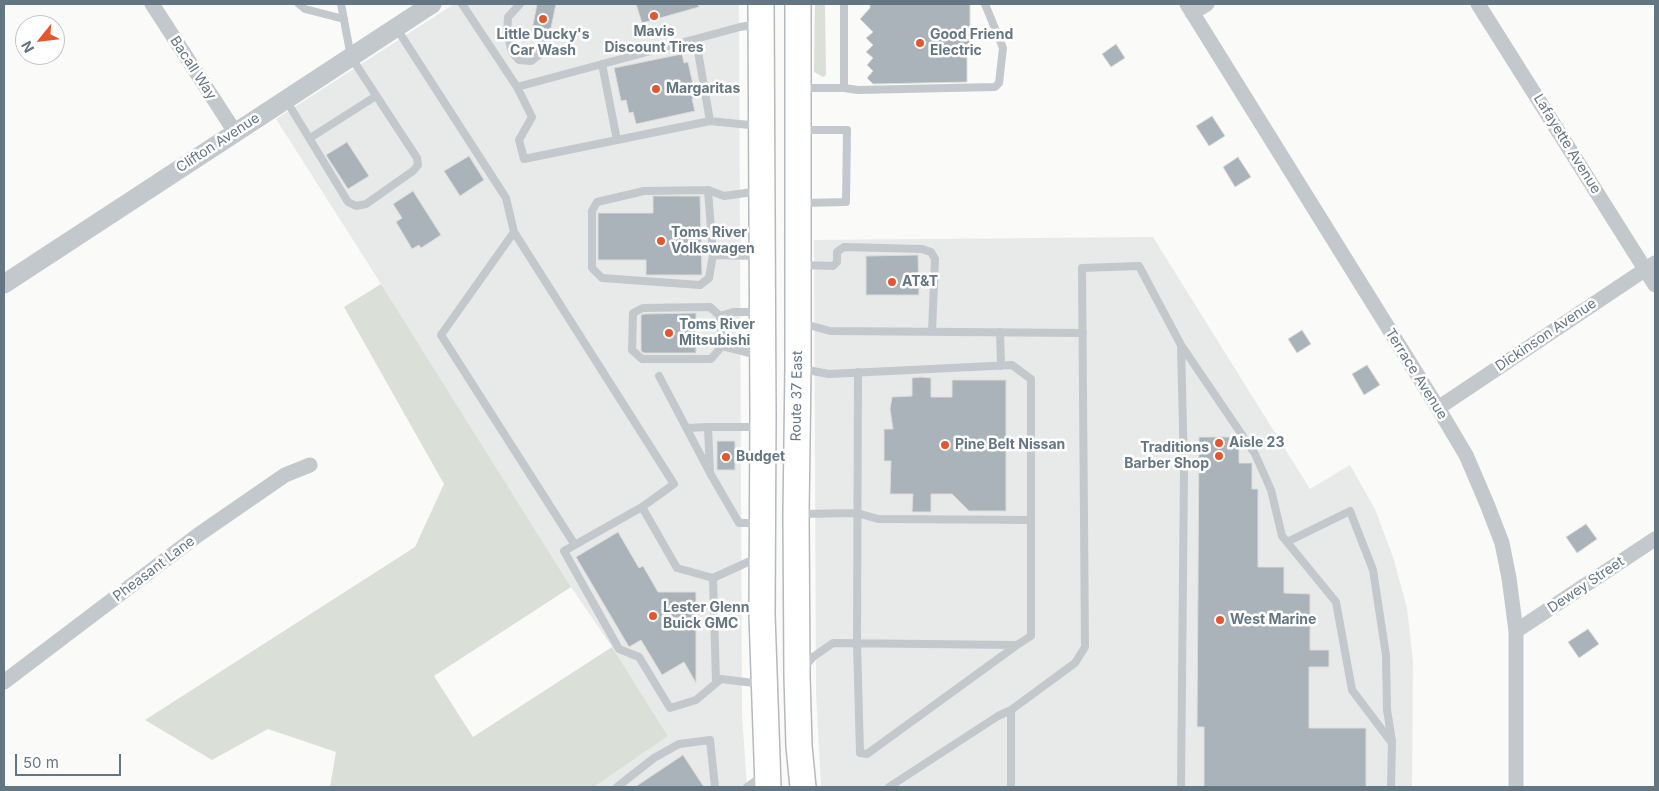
<!DOCTYPE html>
<style>
body{margin:0}
#map{position:relative;width:1659px;height:791px;overflow:hidden;background:#fafaf8;font-family:Inter,sans-serif}
canvas{display:block}
.frame{position:absolute;inset:0;border:5px solid #657683;pointer-events:none}
.north{position:absolute;left:15px;top:15px;width:50px;height:50px;box-sizing:border-box;background:#fff;border:1px solid #c1c8cd;border-radius:50%;rotate:241deg;font-size:14px;font-weight:700;line-height:20px;text-align:center;color:#657683}
.north::after{content:'';display:block;margin:auto;width:18px;height:22px;background:#e4572e;clip-path:polygon(50% 0,100% 100%,50% 72%,0 100%)}
.scale{position:absolute;left:15px;top:754px;width:106px;height:22px;box-sizing:border-box;border:2px solid #657683;border-top:0;padding-left:6px;font-size:15px;line-height:18px;white-space:nowrap;color:#657683;-webkit-text-stroke:4px #fff;paint-order:stroke}
</style>
<div id="map">
<canvas width="1659" height="791"></canvas>
<div class="frame"></div>
<div class="north">N</div>
<div class="scale">50 m</div>
</div>
<script>
const g = document.querySelector('canvas').getContext('2d');
g.lineJoin = 'round';
function fill(path, color) { g.fillStyle = color; g.fill(path, 'evenodd'); }
const poly = rows => new Path2D(rows.map(r => 'M' + r).join(''));
function strokePath(path, color, width, dash) { g.strokeStyle = color; g.lineWidth = width; g.lineCap = dash ? 'butt' : 'round'; g.setLineDash(dash || []); g.stroke(path); }
function label(font, color, halo, rows, align = 'center') {
  g.font = font + ' Inter,sans-serif'; g.lineWidth = 5; g.setLineDash([]); g.textBaseline = 'middle'; g.strokeStyle = halo; g.fillStyle = color; for (const [text, x, y, turn = 0] of rows) {
    g.save(); g.translate(x, y); g.rotate((+turn || 0) * Math.PI / 180); g.textAlign = isNaN(turn) ? turn : align; if (halo) g.strokeText(text, 0, 0); g.fillText(text, 0, 0); g.restore();
  }
}
const built = poly([
 [454,4,739,4,742,715,747,787,594,787,668,736,612,647,571,587,381,284,276,119],
 [1153,237,1310,489,1350,465,1375,509,1393,557,1407,608,1413,661,1412,787,821,787,816,693,814,240]
]);
const green = poly([
 [815,4,825,4,826,75,823,77,814,72],
 [381,284,571,587,434,676,473,737,612,647,668,736,594,787,330,787,336,752,268,729,212,760,145,720,415,547,444,484,344,307]
]);
const building = poly([
 [537,4,556,4,548,42,544,36,540,36,537,40,533,39,533,35,531,35,537,4],
 [636,4,698,4,699,7,642,23,636,4],
 [870,4,970,4,970,44,967,44,967,82,873,84,867,78,873,71,867,65,873,58,866,52,873,45,866,38,873,32,860,19,870,8,870,4],
 [1116,44,1125,58,1111,67,1102,54,1116,44],
 [682,54,684,63,688,62,696,98,692,99,695,111,636,124,633,112,629,113,626,100,621,101,614,68,682,54],
 [1212,116,1225,136,1209,146,1196,126,1212,116],
 [347,142,369,176,348,189,326,155,347,142],
 [469,156,484,180,460,196,444,171,469,156],
 [1238,157,1251,177,1235,187,1223,167,1238,157],
 [413,191,441,235,421,248,419,245,412,249,396,222,402,218,393,204,413,191],
 [653,196,700,196,702,275,646,275,646,260,598,260,598,213,653,213,653,196],
 [918,255,919,295,866,295,866,256,918,255],
 [696,313,696,353,644,353,641,351,641,315,644,314,696,313],
 [1302,330,1311,344,1297,353,1288,339,1302,330],
 [1367,365,1380,385,1364,395,1352,374,1367,365],
 [921,377,931,378,931,397,952,397,952,380,1006,380,1006,511,969,511,952,494,931,494,931,512,912,512,913,494,890,494,891,461,884,461,884,429,893,429,890,409,892,397,912,396,912,378,921,377],
 [1199,437,1237,437,1239,440,1239,463,1252,463,1252,489,1258,489,1258,567,1284,567,1284,593,1310,594,1310,650,1329,650,1329,667,1309,667,1309,728,1366,728,1366,787,1204,787,1204,727,1197,727,1199,437],
 [717,441,735,441,735,470,717,470,717,441],
 [1586,524,1597,539,1577,553,1566,537,1586,524],
 [618,532,639,568,643,566,658,592,696,592,696,683,684,662,662,675,641,640,629,647,576,557,618,532],
 [1588,629,1599,644,1579,658,1568,642,1588,629],
 [683,755,704,787,635,787,683,755]
]);
const service = poly([
 [299,4,305,9,344,19],
 [462,4,517,87,532,117,519,140,524,159,710,121,759,126],
 [520,4,508,17,507,34,512,52,519,60,531,61,539,55,542,41],
 [397,29,506,198,514,232,674,484,642,507,677,568,713,578,759,557],
 [696,40,710,121],
 [602,64,617,140],
 [517,87,740,27,759,24],
 [802,88,844,88,844,4],
 [844,88,858,90,995,87,999,83,1003,48,985,4],
 [286,100,348,202,356,206,366,204,413,171,418,165,417,158,351,57,341,4],
 [310,138,376,96],
 [708,190,713,255,709,278,700,285,602,278,592,268,592,211,597,202,644,191,708,190,724,196,760,191],
 [802,203,846,202,847,130,802,130],
 [514,232,441,335,575,545],
 [713,255,758,256],
 [800,265,833,266,837,262,837,252,844,247,922,249,931,252,935,259,932,332],
 [720,316,722,346],
 [801,323,830,331,1083,333],
 [1000,332,1001,366],
 [1181,345,1255,454,1271,490,1282,536,1336,602,1352,690,1392,743,1391,787],
 [758,355,722,346,711,359,642,359,632,350,633,313,643,308,710,307,720,316,733,312,760,312],
 [802,369,829,374,1012,365,1031,379,1031,636,1017,645,833,643,813,657,803,669],
 [858,372,857,643,860,753,867,754,1017,645],
 [659,376,709,471],
 [687,428,708,427],
 [642,507,564,551,619,649,639,657,670,708,696,700,721,679,762,684],
 [800,514,857,513,878,519,1030,520],
 [759,523,739,523,710,473,708,427,760,427],
 [1287,542,1350,511,1373,570,1386,655,1387,710,1392,741],
 [713,578,716,683],
 [617,787,654,758,679,744,710,740,715,787],
 [747,787,764,775],
 [889,787,998,716,1011,710],
 [1011,787,1011,710,1075,663,1085,647,1082,268,1139,266,1181,345,1184,471,1181,787]
]);
const minor = poly([
 [152,4,235,132],
 [1187,4,1438,408,1466,455,1487,504,1502,543,1509,578,1516,631,1516,787],
 [1478,4,1655,285],
 [1192,13,1207,4],
 [1438,408,1655,263],
 [1516,631,1655,539],
 [4,682,198,535,285,475,310,465]
]);
const tertiary = poly([
 [4,284,432,4]
]);
const trunk = poly([
 [761,4,763,415,762,615,768,787],
 [798,4,798,368,796,514,797,676,799,746,803,787]
]);
const markers = [
 [654,16,5,"#e4572e"],
 [543,19,5,"#e4572e"],
 [920,43,5,"#e4572e"],
 [656,89,5,"#e4572e"],
 [661,241,5,"#e4572e"],
 [892,282,5,"#e4572e"],
 [669,333,5,"#e4572e"],
 [1219,443,5,"#e4572e"],
 [945,445,5,"#e4572e"],
 [1219,456,5,"#e4572e"],
 [726,457,5,"#e4572e"],
 [653,616,5,"#e4572e"],
 [1220,620,5,"#e4572e"]
];
const poiNames = [
 ["Mavis",654,32,"center"],
 ["Discount Tires",654,48,"center"],
 ["Little Ducky's",543,35,"center"],
 ["Car Wash",543,51,"center"],
 ["Good Friend",930,35],
 ["Electric",930,51],
 ["Margaritas",666,89],
 ["Toms River",671,233],
 ["Volkswagen",671,249],
 ["AT&T",902,282],
 ["Toms River",679,325],
 ["Mitsubishi",679,341],
 ["Aisle 23",1229,443],
 ["Pine Belt Nissan",955,445],
 ["Traditions",1209,448,"right"],
 ["Barber Shop",1209,464,"right"],
 ["Budget",736,457],
 ["Lester Glenn",663,608],
 ["Buick GMC",663,624],
 ["West Marine",1230,620]
];
const streetNames = [
 ["Bacall Way",193,68,57],
 ["Clifton Avenue",218,143,-33],
 ["Lafayette Avenue",1567,144,58],
 ["Dickinson Avenue",1546,335,-34],
 ["Terrace Avenue",1416,374,58],
 ["Route 37 East",797,396,-89],
 ["Pheasant Lane",154,569,-37],
 ["Dewey Street",1586,585,-34]
];
fill(built, '#e8e9e9');
fill(green, '#dadfd7');
fill(building, '#aab3b9');
strokePath(building, '#dcdcda', 1);
strokePath(trunk, '#b4b9bd', 28);
strokePath(service, '#c3c8cc', 8);
strokePath(minor, '#c3c8cc', 15);
strokePath(tertiary, '#c3c8cc', 19);
strokePath(trunk, '#fff', 25);
for (const [x, y, r, color] of markers) { const dot = new Path2D(); dot.arc(x, y, r, 0, 2 * Math.PI); g.fillStyle = color; g.fill(dot); strokePath(dot, '#fff', 2); }
label('bold 14px', '#657683', '#fff', poiNames, 'left');
label('14px', '#657683', '#fff', streetNames);
</script>
